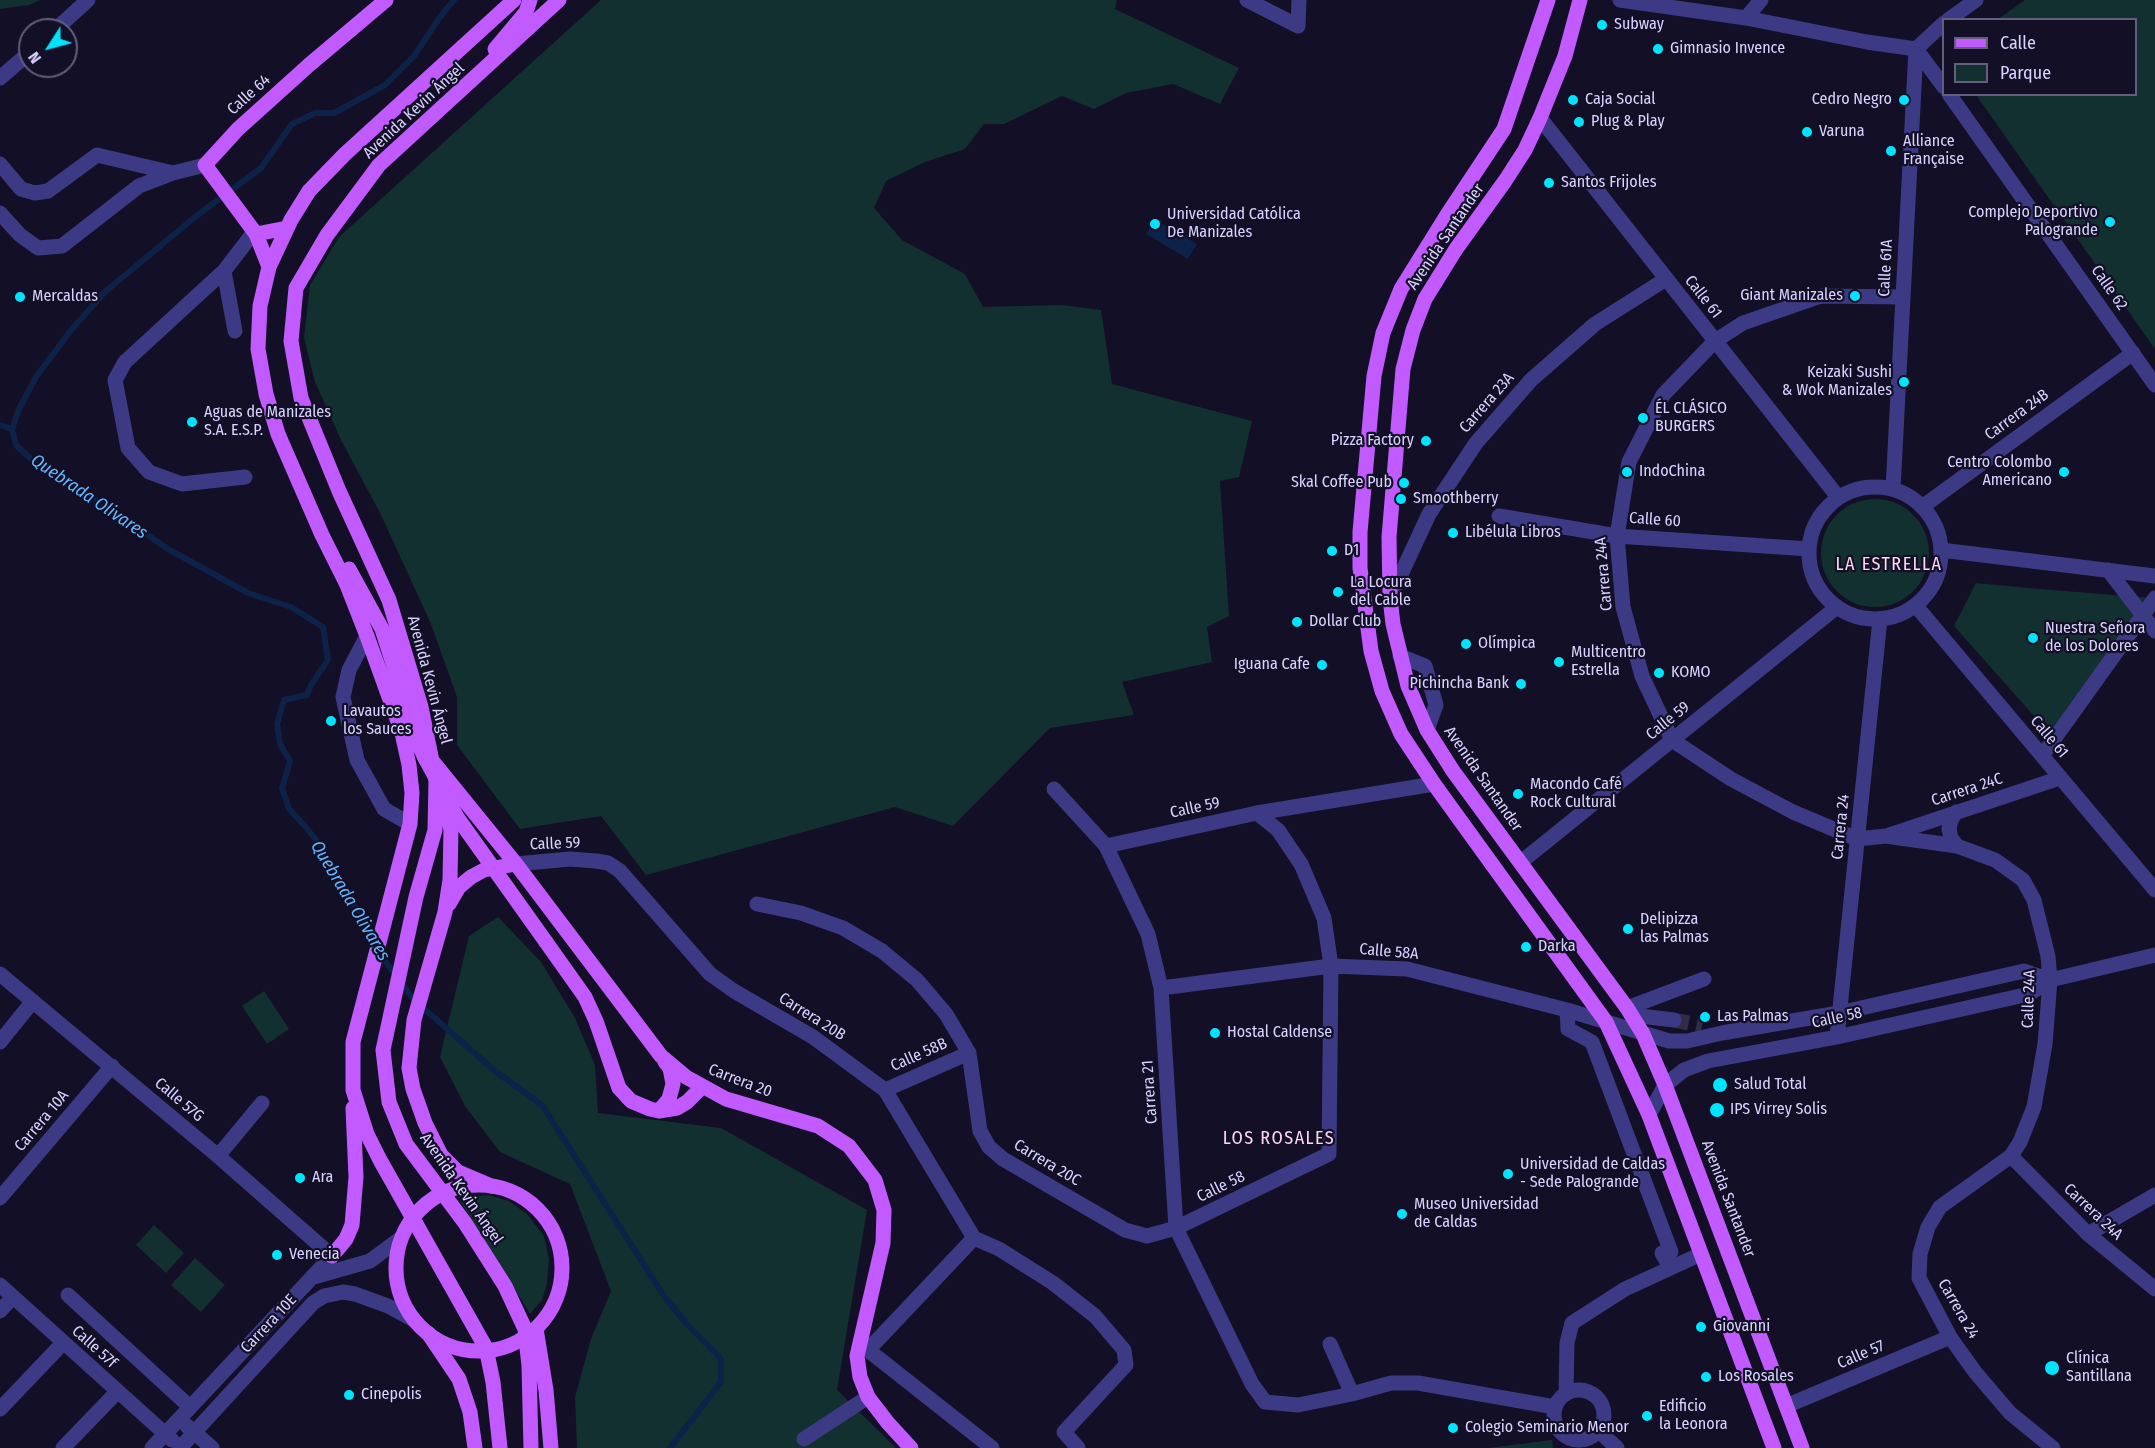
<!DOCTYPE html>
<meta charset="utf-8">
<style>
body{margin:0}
#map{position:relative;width:2155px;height:1448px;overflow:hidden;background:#130f26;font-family:"Fira Sans Condensed",sans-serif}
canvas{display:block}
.legend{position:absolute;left:1942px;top:18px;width:195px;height:78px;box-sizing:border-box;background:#130f26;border:2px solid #625e7d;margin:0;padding:8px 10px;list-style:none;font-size:18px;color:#d9d4ff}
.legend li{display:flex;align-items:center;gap:12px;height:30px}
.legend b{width:30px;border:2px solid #625e7d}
.north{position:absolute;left:18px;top:18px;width:60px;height:60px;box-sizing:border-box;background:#130f26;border:2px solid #625e7d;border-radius:50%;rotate:234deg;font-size:16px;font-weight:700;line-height:24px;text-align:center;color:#d9d4ff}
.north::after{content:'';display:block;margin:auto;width:21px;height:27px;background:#00e5ff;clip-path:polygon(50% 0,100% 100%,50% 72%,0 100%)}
</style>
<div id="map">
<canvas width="2155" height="1448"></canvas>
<ul class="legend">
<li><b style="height:8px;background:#c25bff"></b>Calle</li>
<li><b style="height:16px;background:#12302f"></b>Parque</li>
</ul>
<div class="north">N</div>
</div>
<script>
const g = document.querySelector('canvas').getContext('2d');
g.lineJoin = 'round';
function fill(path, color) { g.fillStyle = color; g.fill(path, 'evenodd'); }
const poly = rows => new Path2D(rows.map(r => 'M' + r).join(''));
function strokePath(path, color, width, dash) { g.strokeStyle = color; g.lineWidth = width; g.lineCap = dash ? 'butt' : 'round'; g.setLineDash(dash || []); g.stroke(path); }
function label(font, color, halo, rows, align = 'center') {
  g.font = font + ' "Fira Sans Condensed",sans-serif'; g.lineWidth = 4.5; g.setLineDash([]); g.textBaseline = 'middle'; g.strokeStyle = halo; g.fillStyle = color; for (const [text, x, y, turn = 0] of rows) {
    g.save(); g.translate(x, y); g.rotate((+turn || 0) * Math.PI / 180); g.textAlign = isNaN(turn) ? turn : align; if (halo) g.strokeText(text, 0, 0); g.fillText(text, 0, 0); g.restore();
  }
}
const green = poly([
 [0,0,41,0,29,5,0,9],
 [601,0,1117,0,1115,9,1239,68,1220,104,1173,84,1126,93,1094,109,1062,96,1004,124,984,124,965,149,925,162,886,181,874,208,902,240,965,274,983,307,1062,305,1101,310,1112,384,1252,421,1239,477,1220,481,1229,616,1207,627,1212,662,1122,682,1134,715,1050,728,953,826,895,807,646,875,601,816,520,829,457,745,457,697,431,624,380,513,341,440,315,382,304,338,310,285,339,237],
 [2025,0,2155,0,2155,349,1976,95,2136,94,2136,20,1998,19],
 '1821 553a54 54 0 1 1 108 0a54 54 0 1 1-108 0Z',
 [1976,583,2040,589,2151,598,2050,734,1954,626],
 [498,917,541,962,575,1018,595,1065,598,1113,721,1128,867,1210,837,1390,896,1448,577,1448,575,1397,591,1339,611,1291,570,1184,500,1152,465,1106,440,1057,469,936],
 [264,991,289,1029,267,1044,242,1006],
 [489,1195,509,1201,527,1214,544,1236,549,1259,547,1284,542,1300,530,1314,460,1201,473,1196],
 [154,1225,184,1253,166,1273,136,1245],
 [195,1258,225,1285,201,1312,171,1285],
 [1552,1440,1553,1448,1488,1448]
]);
const water = poly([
 [1155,219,1197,244,1188,259,1146,234]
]);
const stream = poly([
 [454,0,440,17,414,56,385,85,334,113,315,113,292,124,261,168,195,217,106,291,72,329,36,377,19,409,12,429,16,445,31,459,95,499,168,549,248,593,291,607,323,627,328,660,311,685,307,695,284,700,277,724,280,744,290,761,282,788,289,809,305,826,323,849,386,962,414,1000,495,1071,542,1105,664,1296,686,1323,721,1359,721,1382,670,1448],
 [0,425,12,429]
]);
const minorTunnel = poly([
 [1674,1020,1702,1026]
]);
const minor = poly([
 [1247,0,1298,26,1299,0],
 [1620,0,1746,18,1867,42,1916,49,1944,87],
 [1746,18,1761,0],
 [1948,20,1976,0],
 [55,30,88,0],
 [1916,49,1944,23],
 [0,78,30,52],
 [1949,94,2155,385],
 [1540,118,1838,497],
 [0,164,21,189,35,193,48,191,97,155,173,173],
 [0,213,20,235,38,248,62,246,139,186,173,173,205,165],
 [224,271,235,331],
 [1903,297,1821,296,1743,323,1715,341,1663,395,1629,462,1617,536,1623,607,1642,676,1672,740,1731,779,1793,812,1857,839,1886,836,1957,846,1995,860,2023,880,2034,900,2048,956,2050,980,2045,1044,2034,1107,2020,1142,2011,1156,1940,1207,1928,1227,1920,1254,1919,1278,1950,1337,1975,1372,2010,1413,2053,1448],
 [245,477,182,484,149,472,128,448,115,380,125,362,224,271,254,232],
 '1809 553a66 66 0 1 1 132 0a66 66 0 1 1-132 0Z',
 [1893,489,1916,49],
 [1922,507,2133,353],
 [1499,516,1617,536,1809,549],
 [1941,550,2155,576],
 [2108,570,2155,631],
 [1390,598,1429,514,1476,443,1531,380,1595,324,1666,279],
 [1916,606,2155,890],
 [367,636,349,670,343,697,357,760,384,809,410,824],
 [1400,656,1425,666,1436,705,1427,730],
 [2042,756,2155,598],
 [1054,789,1106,846,1148,934,1161,988,1176,1228,1252,1384,1265,1402,1298,1405,1352,1394,1391,1383,1418,1383,1555,1407],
 [1956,812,1951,820,1949,829,1951,838,1957,846],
 [1889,835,2060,778],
 [1106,846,1257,813,1434,784],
 [1521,862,1837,607],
 [516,864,570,859,596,861,608,863,620,871,710,974,734,991,813,1037,885,1090,974,1238],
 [757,904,801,913,843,928,882,951,917,980,946,1014,969,1053,980,1131,989,1147,1003,1159,1125,1230,1147,1236,1176,1228,1329,1154,1331,966,1324,918,1301,864,1278,830,1257,813],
 [0,974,218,1156,332,1256,152,1448],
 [1161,988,1331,966,1407,969,1567,1010,1669,1041,1687,1041,1722,1033,1839,1013,2024,971,2050,980],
 [1627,1008,1704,979],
 [1567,1010,1568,1029,1592,1042,1671,1252,1662,1253,1670,1267],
 [1632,1015,1674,1020],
 [1837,1037,1880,619],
 [0,1042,33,1001],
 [885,1090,969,1053],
 [1649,1115,1665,1085,1684,1070,1708,1061,1837,1037,2029,994,2050,980,2155,955],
 [218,1156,262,1103],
 [2011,1156,2088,1234,2155,1289],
 [0,1198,112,1066],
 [2088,1234,2155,1195],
 [974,1238,999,1249,1053,1283,1095,1316,1124,1350,1126,1365,1064,1432,1078,1448],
 [974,1238,868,1350,992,1448],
 [314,1277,370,1261,401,1238],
 [0,1285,172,1440],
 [68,1295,190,1407],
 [0,1311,13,1297],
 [1330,1344,1352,1394],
 '1554 1415a25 25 0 1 1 50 0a25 25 0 1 1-50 0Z',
 [1566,1394,1567,1343,1572,1323,1625,1289,1701,1254],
 [1786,1406,1950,1337],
 [0,1409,63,1343],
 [187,1426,212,1448],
 [1599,1431,1617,1448],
 [804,1439,868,1397],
 [63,1448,117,1392],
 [180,1448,313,1303,324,1296,343,1292,355,1294,388,1306,412,1319]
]);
const major = poly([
 [1548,0,1504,129,1447,215,1401,289,1383,333,1374,376,1360,532,1360,568,1371,651,1382,691,1401,734,1434,784,1606,1022,1649,1115,1774,1448],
 [1580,0,1565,56,1540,118,1525,150,1505,181,1456,249,1425,299,1413,330,1403,369,1389,537,1390,598,1393,624,1408,686,1427,730,1453,771,1627,1008,1643,1034,1665,1085,1802,1448],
 [495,49,526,12,530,0],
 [256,234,287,228],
 [269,267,256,234,205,165,238,129,309,65,386,0],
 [349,569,382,629,419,745,425,758],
 [434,763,516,864,661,1056,686,1077,726,1099,818,1126,849,1146,875,1180,884,1210,883,1243,857,1356,860,1377,868,1397,888,1423,911,1448],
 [445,800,451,830,450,880,445,912,414,1020,409,1068,413,1089,425,1123,441,1155,458,1172,491,1186],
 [449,904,459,887,471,877,484,870,516,864],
 [546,942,585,997,596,1021,619,1088,631,1101,650,1109,659,1111,677,1108,687,1102,702,1087],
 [659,1111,669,1099,673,1084,670,1068,665,1062],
 [332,1256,346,1239,352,1225,356,1177,353,1108],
 [536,1329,546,1390,551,1448],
 [428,1333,459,1379,470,1412,475,1448],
 [500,1448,493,1382,486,1348,380,1160,367,1134,353,1090,353,1042,410,824,412,793,409,765,402,733,367,636,347,585,322,535,278,434,266,394,258,349,260,306,269,267,291,220,309,191,345,154,514,0],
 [531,1448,529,1366,525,1329,505,1286,465,1223,406,1144,389,1102,383,1050,416,897,435,830,436,781,421,707,389,600,339,491,301,398,291,341,296,288,327,235,379,165,559,0]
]);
const majorBridge = poly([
 [425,758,457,817,546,942],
 '396 1268a83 83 0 1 1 166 0a83 83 0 1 1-166 0Z'
]);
const markers = [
 [1602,25,6,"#00e5ff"],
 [1658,49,6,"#00e5ff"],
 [1573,100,6,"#00e5ff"],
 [1904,100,6,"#00e5ff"],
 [1579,122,6,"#00e5ff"],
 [1807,132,6,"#00e5ff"],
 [1891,151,6,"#00e5ff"],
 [1549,183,6,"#00e5ff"],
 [2110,222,6,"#00e5ff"],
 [1155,224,6,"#00e5ff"],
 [1855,296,6,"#00e5ff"],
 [20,297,6,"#00e5ff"],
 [1904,382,6,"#00e5ff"],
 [1643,418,6,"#00e5ff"],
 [192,422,6,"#00e5ff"],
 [1426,441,6,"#00e5ff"],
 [1627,472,6,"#00e5ff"],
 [2064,472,6,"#00e5ff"],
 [1404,483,6,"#00e5ff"],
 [1401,499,6,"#00e5ff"],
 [1453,533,6,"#00e5ff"],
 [1332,551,6,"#00e5ff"],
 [1338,592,6,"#00e5ff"],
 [1297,622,6,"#00e5ff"],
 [2033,638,6,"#00e5ff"],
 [1466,644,6,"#00e5ff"],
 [1559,662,6,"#00e5ff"],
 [1322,665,6,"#00e5ff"],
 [1659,673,6,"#00e5ff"],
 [1521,684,6,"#00e5ff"],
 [331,721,6,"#00e5ff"],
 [1518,794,6,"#00e5ff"],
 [1628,929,6,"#00e5ff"],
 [1526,947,6,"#00e5ff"],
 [1705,1017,6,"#00e5ff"],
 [1215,1033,6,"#00e5ff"],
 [1720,1085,8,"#00e5ff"],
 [1717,1110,8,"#00e5ff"],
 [1508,1174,6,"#00e5ff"],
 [300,1178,6,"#00e5ff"],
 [1402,1214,6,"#00e5ff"],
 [277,1255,6,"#00e5ff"],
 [1701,1327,6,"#00e5ff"],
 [2052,1368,8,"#00e5ff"],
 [1706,1377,6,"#00e5ff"],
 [349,1395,6,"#00e5ff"],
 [1647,1416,6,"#00e5ff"],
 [1453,1428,6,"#00e5ff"]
];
const poiNames = [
 ["Subway",1614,25],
 ["Gimnasio Invence",1670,49],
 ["Caja Social",1585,100],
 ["Cedro Negro",1892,100,"right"],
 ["Plug & Play",1591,122],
 ["Varuna",1819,132],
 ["Alliance",1903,142],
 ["Française",1903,160],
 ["Santos Frijoles",1561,183],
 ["Complejo Deportivo",2098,213,"right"],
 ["Palogrande",2098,231,"right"],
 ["Universidad Católica",1167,215],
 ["De Manizales",1167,233],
 ["Giant Manizales",1843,296,"right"],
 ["Mercaldas",32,297],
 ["Keizaki Sushi",1892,373,"right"],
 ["& Wok Manizales",1892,391,"right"],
 ["ÉL CLÁSICO",1655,409],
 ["BURGERS",1655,427],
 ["Aguas de Manizales",204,413],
 ["S.A. E.S.P.",204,431],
 ["Pizza Factory",1414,441,"right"],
 ["Centro Colombo",2052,463,"right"],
 ["Americano",2052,481,"right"],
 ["IndoChina",1639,472],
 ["Skal Coffee Pub",1392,483,"right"],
 ["Smoothberry",1413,499],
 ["Libélula Libros",1465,533],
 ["D1",1344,551],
 ["La Locura",1350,583],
 ["del Cable",1350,601],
 ["Dollar Club",1309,622],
 ["Nuestra Señora",2045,629],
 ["de los Dolores",2045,647],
 ["Olímpica",1478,644],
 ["Multicentro",1571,653],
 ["Estrella",1571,671],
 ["Iguana Cafe",1310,665,"right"],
 ["KOMO",1671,673],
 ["Pichincha Bank",1509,684,"right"],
 ["Lavautos",343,712],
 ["los Sauces",343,730],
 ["Macondo Café",1530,785],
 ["Rock Cultural",1530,803],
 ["Delipizza",1640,920],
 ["las Palmas",1640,938],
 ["Darka",1538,947],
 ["Las Palmas",1717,1017],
 ["Hostal Caldense",1227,1033],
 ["Salud Total",1734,1085],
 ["IPS Virrey Solis",1730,1110],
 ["Universidad de Caldas",1520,1165],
 ["- Sede Palogrande",1520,1183],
 ["Ara",312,1178],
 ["Museo Universidad",1414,1205],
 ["de Caldas",1414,1223],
 ["Venecia",289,1255],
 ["Giovanni",1713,1327],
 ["Clínica",2066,1359],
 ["Santillana",2066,1377],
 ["Los Rosales",1718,1377],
 ["Cinepolis",361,1395],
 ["Edificio",1659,1407],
 ["la Leonora",1659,1425],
 ["Colegio Seminario Menor",1465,1428]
];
const streetNames = [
 ["Calle 64",249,95,-42],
 ["Avenida Kevin Ángel",414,111,-43],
 ["Avenida Santander",1446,237,-56],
 ["Calle 61A",1886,268,-87],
 ["Calle 62",2109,288,55],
 ["Calle 61",1703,297,52],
 ["Carrera 23A",1487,403,-49],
 ["Carrera 24B",2017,415,-36],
 ["Calle 60",1655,520,4],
 ["Carrera 24A",1604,574,-95],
 ["Avenida Kevin Ángel",429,680,75],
 ["Calle 59",1668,721,-39],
 ["Calle 61",2049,737,50],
 ["Avenida Santander",1483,779,55],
 ["Carrera 24C",1967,790,-18],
 ["Calle 59",1195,808,-12],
 ["Carrera 24",1841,827,-84],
 ["Calle 59",555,844,-2],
 ["Calle 58A",1389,952,5],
 ["Calle 24A",2029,999,-88],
 ["Carrera 20B",812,1017,32],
 ["Calle 58",1837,1018,-12],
 ["Calle 58B",919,1055,-24],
 ["Carrera 20",740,1081,21],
 ["Carrera 21",1150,1092,-94],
 ["Calle 57G",179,1100,40],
 ["Carrera 10A",42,1121,-50],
 ["Carrera 20C",1047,1163,31],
 ["Calle 58",1221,1187,-26],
 ["Avenida Kevin Ángel",461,1189,55],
 ["Avenida Santander",1728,1199,69],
 ["Carrera 24A",2093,1212,43],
 ["Carrera 24",1958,1309,60],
 ["Carrera 10E",269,1324,-47],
 ["Calle 57f",94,1347,42],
 ["Calle 57",1861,1355,-23]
];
const waterNames = [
 ["Quebrada Olivares",89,497,34],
 ["Quebrada Olivares",350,901,59]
];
const neighbourhoodNames = [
 ["LA ESTRELLA",1889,565],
 ["LOS ROSALES",1279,1139]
];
fill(green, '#12302f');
fill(water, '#0c2248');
strokePath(stream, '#0c2248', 6);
strokePath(minorTunnel, '#312d47', 15, [15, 8]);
strokePath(minor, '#3d3a85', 15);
strokePath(major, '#c25bff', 15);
strokePath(majorBridge, '#c25bff', 15);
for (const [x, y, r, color] of markers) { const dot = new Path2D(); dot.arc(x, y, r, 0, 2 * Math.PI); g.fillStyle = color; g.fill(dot); strokePath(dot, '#130f26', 2); }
label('16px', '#d9d4ff', '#130f26', poiNames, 'left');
label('16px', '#d9d4ff', '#130f26', streetNames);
label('italic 18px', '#62b6ff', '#130f26', waterNames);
g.letterSpacing = '1.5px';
label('18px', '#ffd6f0', '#130f26', neighbourhoodNames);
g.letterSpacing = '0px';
</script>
